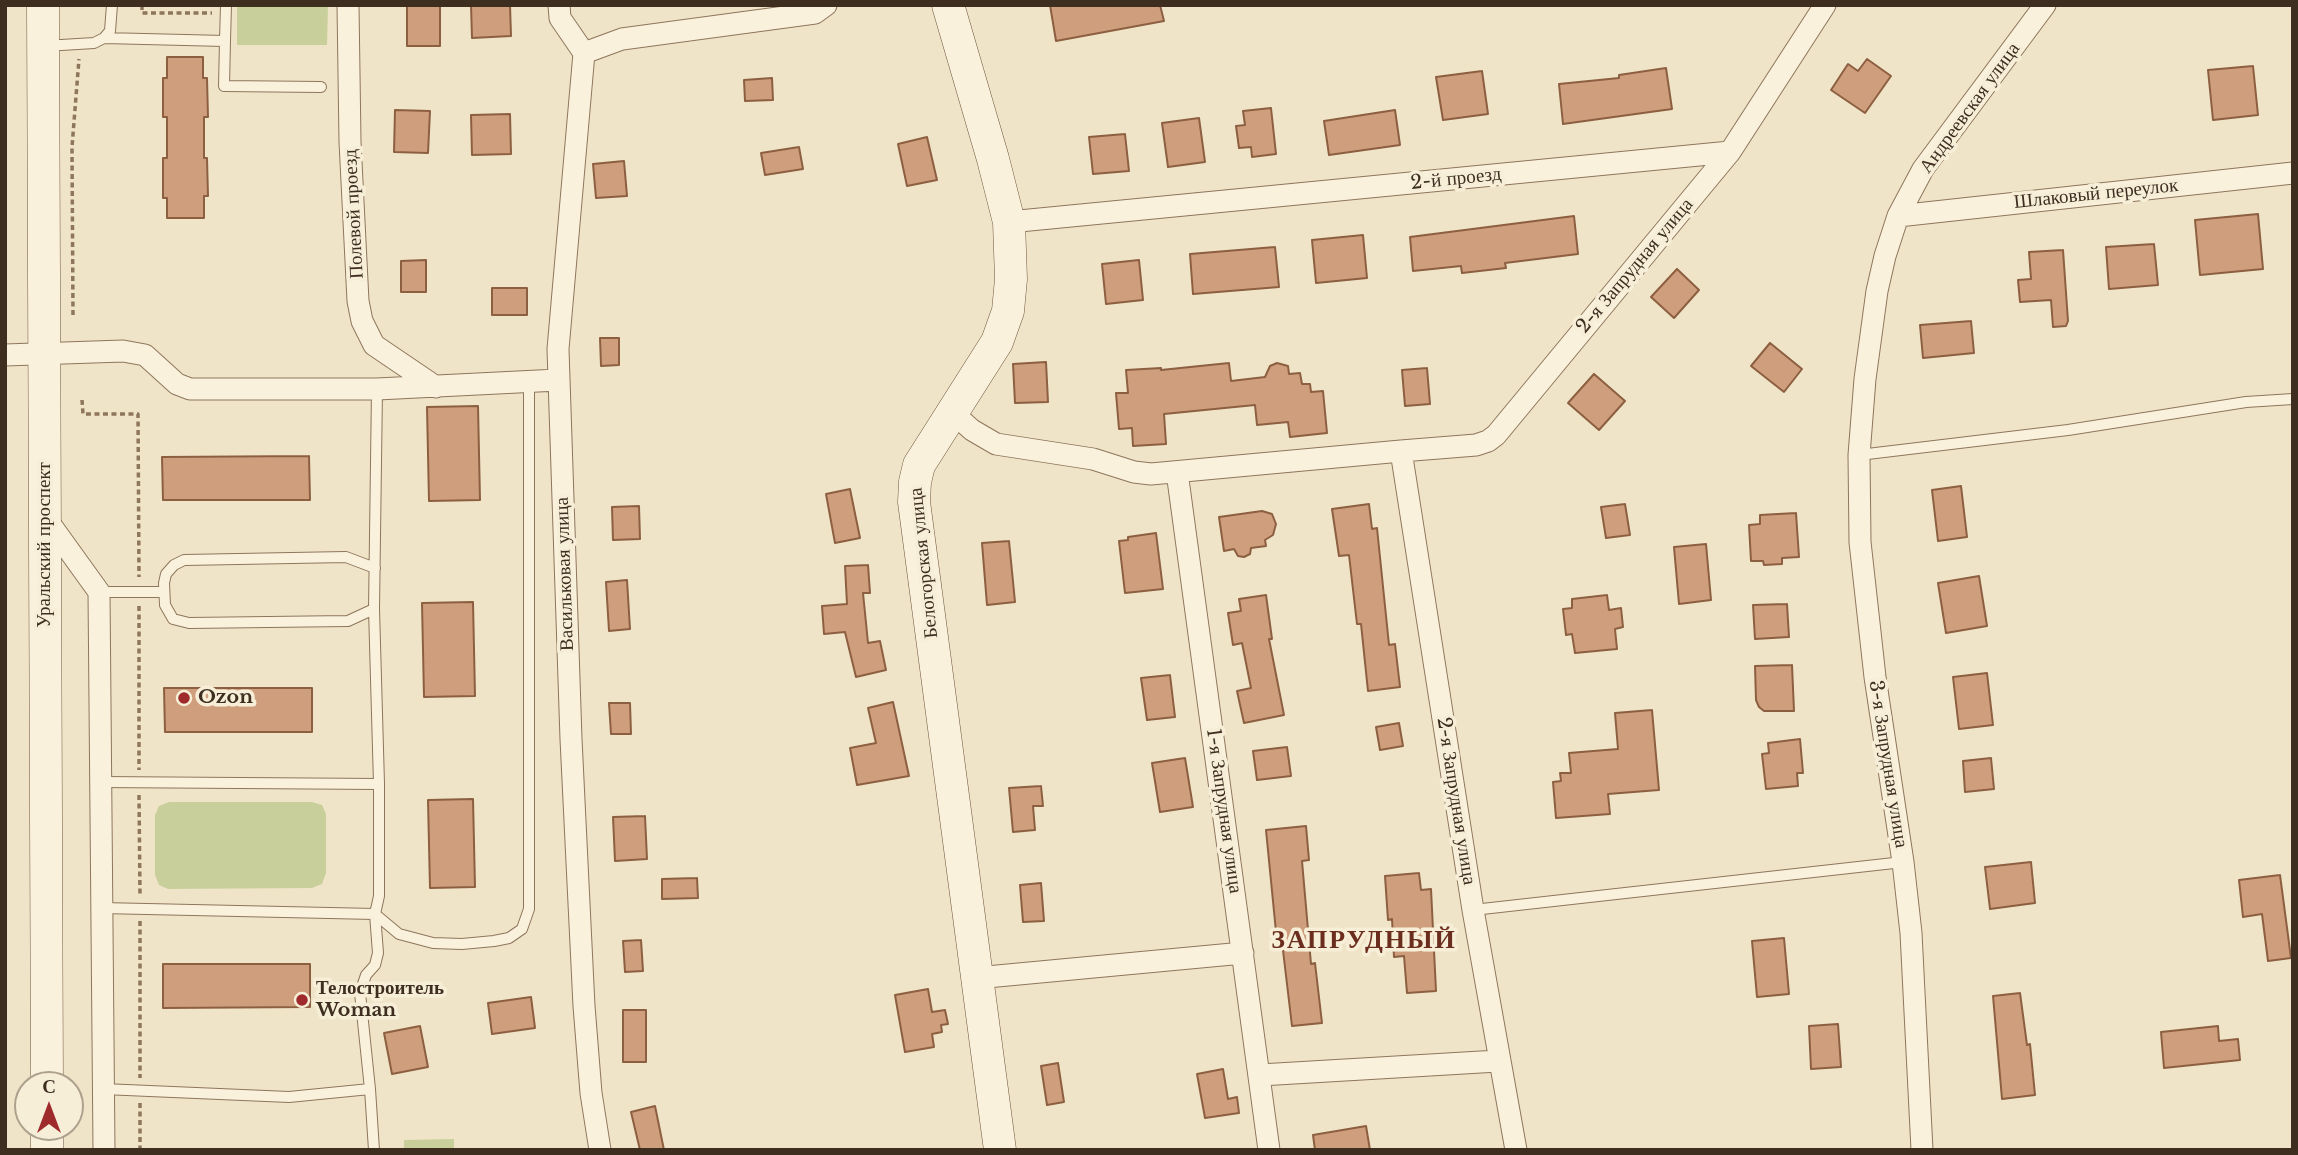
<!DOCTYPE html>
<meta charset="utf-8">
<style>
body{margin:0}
#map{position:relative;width:2298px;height:1155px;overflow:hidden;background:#f0e4c8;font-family:"Libre Baskerville",serif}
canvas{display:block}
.frame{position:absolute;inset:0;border:7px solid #3d2e20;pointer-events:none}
.north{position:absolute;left:14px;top:1071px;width:70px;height:70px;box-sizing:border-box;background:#f7eed8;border:2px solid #ada18e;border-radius:50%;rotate:0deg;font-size:19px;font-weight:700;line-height:28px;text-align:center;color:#3d2e20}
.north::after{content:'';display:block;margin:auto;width:24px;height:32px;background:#9e2a2b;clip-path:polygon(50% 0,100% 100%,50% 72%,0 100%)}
</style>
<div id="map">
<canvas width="2298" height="1155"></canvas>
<div class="frame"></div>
<div class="north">С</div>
</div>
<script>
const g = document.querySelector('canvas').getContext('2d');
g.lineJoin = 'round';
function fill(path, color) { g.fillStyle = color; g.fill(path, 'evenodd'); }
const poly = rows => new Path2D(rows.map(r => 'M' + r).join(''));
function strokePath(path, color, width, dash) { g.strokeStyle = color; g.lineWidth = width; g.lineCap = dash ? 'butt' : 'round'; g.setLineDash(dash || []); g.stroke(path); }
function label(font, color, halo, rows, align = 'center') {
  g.font = font + ' "Libre Baskerville",serif'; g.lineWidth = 7; g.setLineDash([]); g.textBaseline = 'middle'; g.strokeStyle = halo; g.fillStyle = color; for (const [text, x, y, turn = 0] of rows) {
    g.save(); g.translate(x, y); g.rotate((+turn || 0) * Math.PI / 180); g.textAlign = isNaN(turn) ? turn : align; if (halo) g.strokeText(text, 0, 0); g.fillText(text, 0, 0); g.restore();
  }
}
const green = poly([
 [237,6,328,6,327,45,237,45],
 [169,802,312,802,322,805,326,814,326,873,322,884,312,888,168,889,159,885,155,875,155,815,159,806],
 [454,1139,454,1150,404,1150,404,1140]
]);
const building = poly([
 [407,5,440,5,440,46,407,46,407,5],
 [471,5,510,5,511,36,472,38,471,5],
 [1050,5,1160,5,1164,21,1056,41,1050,5],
 [167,57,203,57,203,78,207,78,208,117,204,117,204,158,207,158,208,196,204,196,204,218,167,218,167,198,163,198,163,158,167,158,167,117,163,117,163,78,167,78,167,57],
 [1867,59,1891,76,1865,113,1831,90,1848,64,1858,71,1867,59],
 [2253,66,2258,115,2213,120,2208,70,2253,66],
 [1666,68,1672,109,1563,124,1559,84,1619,78,1619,75,1666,68],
 [1482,71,1488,114,1443,120,1436,77,1482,71],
 [772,78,773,100,745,101,744,80,772,78],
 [1271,108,1276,154,1252,157,1251,147,1239,148,1236,126,1245,125,1243,111,1271,108],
 [395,110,430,111,428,153,394,152,395,110],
 [1395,110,1400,145,1329,155,1324,121,1395,110],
 [510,114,511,154,472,155,471,115,510,114],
 [1199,118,1205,162,1168,167,1162,123,1199,118],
 [1125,134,1129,171,1093,174,1089,137,1125,134],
 [927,137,937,180,907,186,898,144,927,137],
 [799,147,803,169,765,175,761,153,799,147],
 [624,161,627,196,596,198,593,164,624,161],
 [2258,214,2263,269,2200,275,2195,220,2258,214],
 [1574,216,1578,254,1505,263,1506,268,1462,273,1461,266,1413,271,1410,237,1574,216],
 [1363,235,1367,278,1316,283,1312,240,1363,235],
 [2154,244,2158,285,2109,289,2106,247,2154,244],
 [1275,247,1279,287,1193,294,1190,254,1275,247],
 [2063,250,2068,321,2066,326,2053,327,2051,300,2020,302,2018,280,2031,279,2029,252,2063,250],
 [426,260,426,292,401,292,401,261,426,260],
 [1139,260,1143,300,1106,304,1102,264,1139,260],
 [1677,269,1699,290,1674,318,1651,297,1677,269],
 [492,288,527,288,527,315,492,315,492,288],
 [1971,321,1974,353,1923,358,1920,325,1971,321],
 [600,338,619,338,619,365,601,366,600,338],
 [1770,343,1802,369,1784,392,1751,366,1770,343],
 [1046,362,1048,402,1015,403,1013,364,1046,362],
 [1229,363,1231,381,1265,377,1270,366,1277,363,1288,366,1289,374,1300,373,1302,384,1310,384,1311,392,1323,391,1327,433,1290,437,1288,422,1257,425,1255,405,1164,414,1166,444,1133,446,1132,428,1119,429,1116,393,1128,393,1126,370,1161,368,1161,370,1229,363],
 [1427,368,1430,404,1405,406,1402,370,1427,368],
 [1594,374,1625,401,1599,430,1568,403,1594,374],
 [478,406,480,500,429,501,427,407,478,406],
 [309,456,310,500,163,500,162,457,309,456],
 [1961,486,1967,537,1938,541,1932,490,1961,486],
 [850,489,860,538,835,543,826,494,850,489],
 [1369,504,1372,529,1377,528,1389,645,1395,644,1400,687,1368,691,1361,624,1357,624,1349,555,1339,556,1332,509,1369,504],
 [1625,504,1630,535,1606,538,1601,507,1625,504],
 [639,506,640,539,613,540,612,507,639,506],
 [1262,511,1272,514,1276,524,1273,535,1265,540,1266,546,1251,548,1250,554,1244,557,1238,556,1234,549,1224,551,1219,517,1262,511],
 [1796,513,1799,557,1782,558,1782,564,1764,565,1763,561,1751,561,1749,525,1760,524,1760,515,1796,513],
 [1156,533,1163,589,1125,593,1119,541,1128,540,1128,537,1156,533],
 [1009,541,1015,602,987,605,982,543,1009,541],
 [1706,544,1711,600,1679,604,1674,547,1706,544],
 [868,565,870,593,863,593,868,643,880,641,886,670,856,677,845,632,824,634,822,606,847,604,845,566,868,565],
 [1979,576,1987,626,1946,633,1938,583,1979,576],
 [627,580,630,629,609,631,606,582,627,580],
 [1266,595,1272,639,1269,639,1284,715,1244,723,1237,691,1251,688,1242,643,1233,645,1228,613,1241,611,1239,599,1266,595],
 [1607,595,1609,610,1621,608,1623,627,1615,629,1617,649,1575,653,1572,634,1566,635,1563,609,1572,608,1572,599,1607,595],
 [473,602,475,696,424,697,422,603,473,602],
 [1787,604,1789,637,1755,639,1753,605,1787,604],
 [1792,665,1794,711,1764,711,1759,707,1756,700,1755,666,1792,665],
 [1987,673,1993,725,1959,729,1953,677,1987,673],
 [1170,675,1175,717,1147,720,1141,678,1170,675],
 [164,688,312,688,312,732,165,732,164,688],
 [893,702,909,776,857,785,850,748,876,743,868,708,893,702],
 [609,703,630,703,631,734,611,734,609,703],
 [1652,710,1659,790,1608,794,1610,814,1556,818,1553,782,1561,781,1560,773,1571,773,1569,753,1618,749,1615,713,1652,710],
 [1399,723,1403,746,1380,750,1376,727,1399,723],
 [1800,739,1803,773,1797,773,1798,786,1766,789,1762,754,1769,753,1768,743,1800,739],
 [1287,747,1291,776,1257,780,1253,751,1287,747],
 [1185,758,1193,807,1160,812,1152,763,1185,758],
 [1991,758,1994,789,1965,792,1963,761,1991,758],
 [1041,786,1043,806,1033,806,1035,830,1013,832,1009,788,1041,786],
 [473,799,475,887,430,888,428,800,473,799],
 [645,816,647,859,615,861,613,817,645,816],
 [1306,826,1309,860,1302,861,1311,964,1315,963,1322,1023,1292,1026,1282,942,1277,942,1266,830,1306,826],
 [2031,862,2035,903,1990,909,1985,867,2031,862],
 [1419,873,1421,890,1431,889,1436,991,1407,993,1404,956,1394,957,1392,919,1388,920,1385,876,1419,873],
 [2280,875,2291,958,2268,961,2262,914,2243,917,2239,880,2280,875],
 [697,878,698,898,662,899,662,879,697,878],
 [1041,883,1044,921,1023,922,1020,885,1041,883],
 [1784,938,1789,994,1757,997,1752,941,1784,938],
 [641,940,643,971,625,972,623,941,641,940],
 [163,964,310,964,310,1007,163,1008,163,964],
 [928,989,932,1012,945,1010,948,1024,941,1025,942,1032,932,1034,934,1047,905,1052,895,995,928,989],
 [2020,993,2027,1045,2030,1044,2035,1095,2002,1099,1993,996,2020,993],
 [531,997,535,1028,492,1034,488,1003,531,997],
 [623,1010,646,1010,646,1062,623,1062,623,1010],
 [1838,1024,1841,1067,1811,1069,1809,1026,1838,1024],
 [420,1026,428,1067,392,1074,384,1033,420,1026],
 [2218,1026,2219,1041,2238,1039,2240,1060,2164,1068,2161,1032,2218,1026],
 [1058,1063,1064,1102,1047,1105,1041,1066,1058,1063],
 [1223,1069,1228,1099,1237,1097,1239,1113,1205,1118,1197,1074,1223,1069],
 [655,1106,664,1150,640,1150,631,1112,655,1106],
 [1366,1126,1370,1150,1315,1150,1313,1135,1366,1126]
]);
const path = poly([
 [142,5,142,13,212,13],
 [73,315,72,147,79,59],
 [82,400,83,414,138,414,139,577],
 [139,606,139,770],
 [139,795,140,896],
 [140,921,140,1078],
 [140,1103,140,1150]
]);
const lane = poly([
 [104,38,225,41,226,5],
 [225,41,224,86,321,87],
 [45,46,94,43,104,38,110,31,112,5],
 [1859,455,2068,430,2246,402,2293,399],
 [99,592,164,592],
 [374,609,348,621,189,623,173,619,165,605,164,583,166,574,174,565,184,560,346,557,375,568],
 [100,782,379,784],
 [101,908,375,914,399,934,433,943,462,944,494,941,509,938,522,929,529,909,529,382],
 [1473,910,1903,862],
 [103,1089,289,1097,370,1089],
 [374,1150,370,1089,360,993,366,975,375,965,378,953,375,914,379,896,379,784,374,609,377,389]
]);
const street = poly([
 [348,5,350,142,358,301,362,321,374,345,436,387],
 [559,5,560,18,584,53,558,349,571,739,584,1006,591,1093,600,1150],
 [584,53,622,39,815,13,826,5],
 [1898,216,2293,173],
 [1009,222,1730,152,1825,5],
 [5,355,123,351,145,355,177,384,190,389,377,389,558,380],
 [953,413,972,430,996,444,1093,459,1134,472,1151,474,1401,451,1473,910,1516,1150],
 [1401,451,1476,445,1488,441,1496,435,1730,152],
 [1177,472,1269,1150],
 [45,517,99,592,104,1150],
 [976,978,1243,953],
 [1260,1075,1498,1061],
 [1922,1150,1911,933,1903,862,1875,677,1860,542,1859,455,1865,379,1877,291,1885,256,1898,216,1923,169,2045,5]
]);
const secondary = poly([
 [43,5,47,1085],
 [948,5,993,159,1009,222,1011,279,1008,311,997,342,919,465,915,482,914,502,1000,1150],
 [47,1127,47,1150]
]);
const markers = [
 [184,698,7,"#9e2a2b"],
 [302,1000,7,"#9e2a2b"]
];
const streetNames = [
 ["Андреевская улица",1970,108,-54],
 ["2-й проезд",1456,179,-6],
 ["Шлаковый переулок",2096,194,-6],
 ["Полевой проезд",354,214,-93],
 ["2-я Запрудная улица",1635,266,-50],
 ["Уральский проспект",45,545,-90],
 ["Белогорская улица",924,563,-96],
 ["Васильковая улица",565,574,-92],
 ["3-я Запрудная улица",1888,764,81],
 ["2-я Запрудная улица",1456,801,81],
 ["1-я Запрудная улица",1224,811,82]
];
const poiNames = [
 ["Ozon",198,698],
 ["Телостроитель",316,989],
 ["Woman",316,1011]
];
const districtNames = [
 ["ЗАПРУДНЫЙ",1364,941]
];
fill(green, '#c9cf9b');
fill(building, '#cf9f7d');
strokePath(building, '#8d5f41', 2);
strokePath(lane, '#8d765c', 12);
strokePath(street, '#8d765c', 23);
strokePath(secondary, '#6f573f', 33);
strokePath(path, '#8d765c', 3.5, [5, 3.5]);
strokePath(lane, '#faf1dc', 10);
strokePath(street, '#faf1dc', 21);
strokePath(secondary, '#faf1dc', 32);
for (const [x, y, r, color] of markers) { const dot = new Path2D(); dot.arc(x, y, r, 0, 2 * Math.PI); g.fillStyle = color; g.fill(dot); strokePath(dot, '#f7eed8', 2.5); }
label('19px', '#3d2e20', '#f7eed8', streetNames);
label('bold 19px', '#3d2e20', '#f7eed8', poiNames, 'left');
g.letterSpacing = '2px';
label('bold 26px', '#6b2e1e', '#f7eed8', districtNames);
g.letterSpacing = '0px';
</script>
